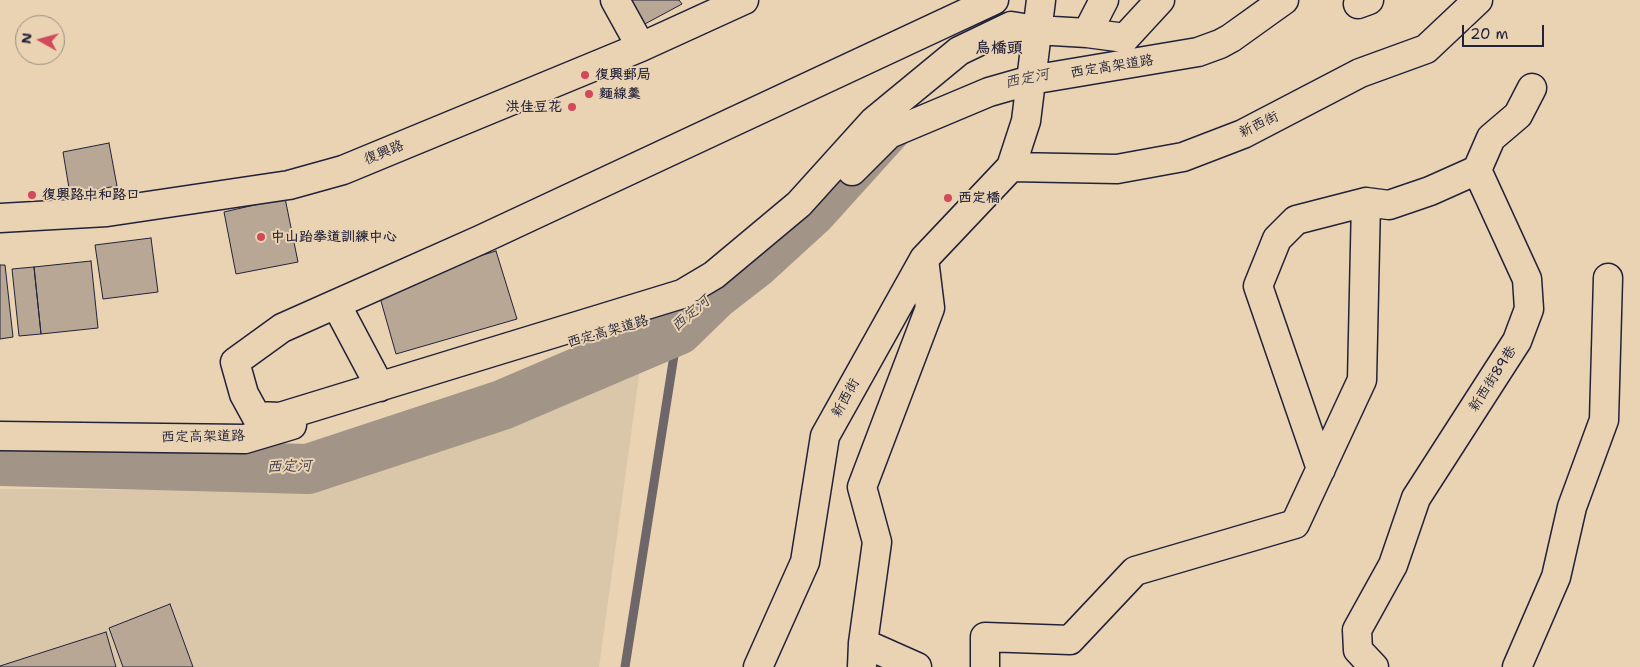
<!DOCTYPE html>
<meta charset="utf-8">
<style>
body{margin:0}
#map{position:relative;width:1640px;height:667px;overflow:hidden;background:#e9d3b2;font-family:"Shantell Sans",sans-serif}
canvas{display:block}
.north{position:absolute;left:15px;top:15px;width:50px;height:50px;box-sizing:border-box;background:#e9d3b2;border:1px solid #998c82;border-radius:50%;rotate:277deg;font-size:14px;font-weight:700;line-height:20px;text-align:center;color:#22223b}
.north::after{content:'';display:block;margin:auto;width:18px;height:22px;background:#d1495b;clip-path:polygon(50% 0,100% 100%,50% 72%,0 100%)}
.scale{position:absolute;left:1462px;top:25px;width:82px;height:22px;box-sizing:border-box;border:2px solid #22223b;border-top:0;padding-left:6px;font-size:15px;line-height:18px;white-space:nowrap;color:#22223b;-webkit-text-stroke:4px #e9d3b2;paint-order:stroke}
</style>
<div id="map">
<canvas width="1640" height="667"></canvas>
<div class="north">N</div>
<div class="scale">20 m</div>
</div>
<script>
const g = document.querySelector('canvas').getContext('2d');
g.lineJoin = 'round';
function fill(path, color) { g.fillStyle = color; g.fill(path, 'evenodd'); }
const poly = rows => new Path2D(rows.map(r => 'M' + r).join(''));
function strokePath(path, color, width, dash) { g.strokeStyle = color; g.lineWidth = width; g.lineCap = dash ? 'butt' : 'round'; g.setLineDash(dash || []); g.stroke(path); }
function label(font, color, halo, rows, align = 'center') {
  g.font = font + ' "Shantell Sans","LXGW WenKai TC",sans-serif'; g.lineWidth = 4; g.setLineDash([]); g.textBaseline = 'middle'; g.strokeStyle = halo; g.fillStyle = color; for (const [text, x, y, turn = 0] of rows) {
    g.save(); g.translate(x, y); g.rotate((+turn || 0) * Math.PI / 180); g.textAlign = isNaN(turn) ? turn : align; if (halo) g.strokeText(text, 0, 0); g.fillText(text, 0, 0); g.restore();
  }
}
const built = poly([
 [640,369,599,667,0,667,0,489,169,490]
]);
const stream = poly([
 [625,667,678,330]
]);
const river = poly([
 [0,461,308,469,502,405,678,330,714,295,754,264,812,211,887,128]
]);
const building = poly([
 [629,0,679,0,682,4,643,25,629,0],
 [109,143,117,186,70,194,63,152,109,143],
 [285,198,298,262,236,274,224,212,285,198],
 [151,238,158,292,103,299,95,245,151,238],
 [496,251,517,319,396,354,377,287,496,251],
 [91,261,98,328,41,334,34,267,91,261],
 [0,265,5,265,13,337,0,339,0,265],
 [34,267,41,334,19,336,12,269,34,267],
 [170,604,193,667,123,667,109,628,170,604],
 [106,632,116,667,0,667,0,666,106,632]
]);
const minor = poly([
 [615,0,641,47],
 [994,0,480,240,282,328,235,362,244,394,256,416,280,417,682,294,714,275,799,204,874,121,959,51,1011,26,1036,30,1087,33,1104,0],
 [1358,4,1369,0],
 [1087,33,1125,38,1160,0],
 [1011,167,1117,169,1183,157,1243,134,1360,73,1426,49,1478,0],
 [852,171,889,134,989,92,1031,80,1198,52,1220,44,1231,38,1284,0],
 [0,218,107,212,289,185,343,170,641,47,744,0],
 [336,304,380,387],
 [0,436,245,439,292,425],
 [1321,469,1258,286,1277,239,1296,220,1366,202],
 [863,643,917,667],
 [758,667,805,562,825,436,924,259,1011,167,1026,121,1041,0],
 [862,667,863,643,877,542,862,487,930,308,924,259],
 [985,667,985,637,1070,640,1135,571,1295,524,1362,380,1366,202,1389,205,1430,191,1477,170],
 [1374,667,1358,650,1357,630,1393,565,1416,498,1517,341,1529,309,1527,279,1477,170,1491,138,1518,115,1532,88],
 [1517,667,1556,577,1572,507,1604,420,1608,278]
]);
const markers = [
 [585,75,5,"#d1495b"],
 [589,94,5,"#d1495b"],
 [572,107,5,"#d1495b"],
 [32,195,5,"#d1495b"],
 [948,198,5,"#d1495b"],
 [261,237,5,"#d1495b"]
];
const streetNames = [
 ["西定高架道路",1112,67,-9],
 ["新西街",1259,125,-26],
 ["復興路",384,153,-22],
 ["西定高架道路",608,332,-16],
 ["新西街89巷",1493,379,-57],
 ["新西街",846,398,-61],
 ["西定高架道路",203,437,-1]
];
const poiNames = [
 ["復興郵局",595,75],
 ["麵線羹",599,94],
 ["洪佳豆花",562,107,"right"],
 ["復興路中和路口",42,195],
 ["西定橋",958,198],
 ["中山跆拳道訓練中心",271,237]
];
const waterNames = [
 ["西定河",1027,79,-12],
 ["西定河",691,314,-41],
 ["西定河",289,467,-2]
];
const quarterNames = [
 ["烏橋頭",999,49]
];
fill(built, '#dac6a9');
strokePath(stream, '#6f6669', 9);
strokePath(river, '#a29487', 50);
fill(building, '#b7a794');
strokePath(building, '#22223b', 1);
strokePath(minor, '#22223b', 31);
strokePath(minor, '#e9d3b2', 28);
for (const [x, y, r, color] of markers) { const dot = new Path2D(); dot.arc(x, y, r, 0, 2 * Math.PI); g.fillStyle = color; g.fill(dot); strokePath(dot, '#e9d3b2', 2); }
label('14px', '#22223b', '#e9d3b2', streetNames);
label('bold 14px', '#22223b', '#e9d3b2', poiNames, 'left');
label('italic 15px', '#423e4e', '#e9d3b2', waterNames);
label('bold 16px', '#22223b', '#e9d3b2', quarterNames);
</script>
